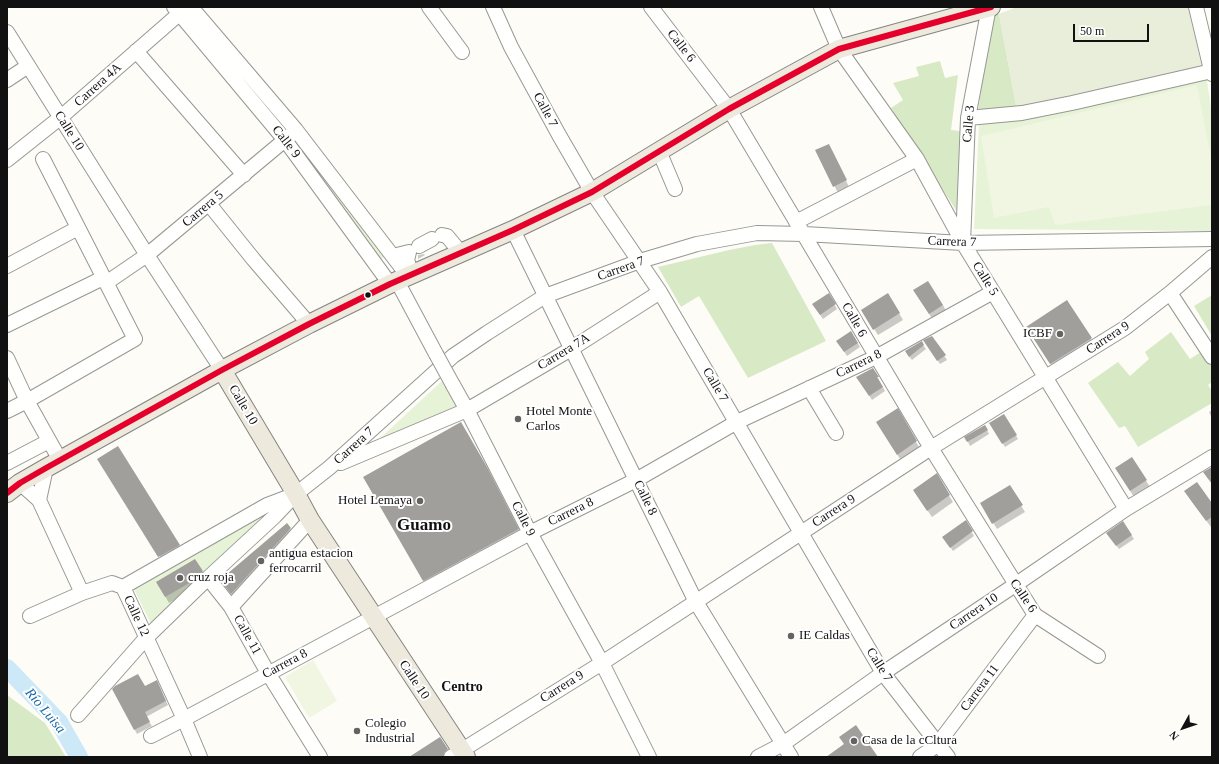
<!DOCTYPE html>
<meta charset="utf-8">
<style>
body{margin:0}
#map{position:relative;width:1219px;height:764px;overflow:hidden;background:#fdfcf7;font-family:Georgia,serif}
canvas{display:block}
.frame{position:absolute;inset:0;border:8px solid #111;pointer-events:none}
.north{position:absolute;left:1163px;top:708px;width:40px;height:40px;-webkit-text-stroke:3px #fff;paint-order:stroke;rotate:230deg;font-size:11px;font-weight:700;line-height:16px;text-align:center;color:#111}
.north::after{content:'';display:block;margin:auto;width:14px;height:18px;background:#111;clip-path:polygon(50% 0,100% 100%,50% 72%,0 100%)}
.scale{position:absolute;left:1073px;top:24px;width:76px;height:18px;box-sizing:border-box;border:2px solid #111;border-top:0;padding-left:5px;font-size:12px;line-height:14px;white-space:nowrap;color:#111;-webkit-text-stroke:3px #fff;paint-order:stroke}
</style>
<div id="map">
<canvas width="1219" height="764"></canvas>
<div class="frame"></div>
<div class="north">N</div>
<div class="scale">50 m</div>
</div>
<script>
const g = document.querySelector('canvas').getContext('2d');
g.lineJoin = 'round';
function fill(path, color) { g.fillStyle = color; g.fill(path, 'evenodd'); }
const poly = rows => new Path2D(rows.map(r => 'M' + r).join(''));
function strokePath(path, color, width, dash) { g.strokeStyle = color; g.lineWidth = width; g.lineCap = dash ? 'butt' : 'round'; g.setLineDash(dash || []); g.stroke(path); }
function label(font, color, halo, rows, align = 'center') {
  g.font = font + ' Georgia,serif'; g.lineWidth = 4; g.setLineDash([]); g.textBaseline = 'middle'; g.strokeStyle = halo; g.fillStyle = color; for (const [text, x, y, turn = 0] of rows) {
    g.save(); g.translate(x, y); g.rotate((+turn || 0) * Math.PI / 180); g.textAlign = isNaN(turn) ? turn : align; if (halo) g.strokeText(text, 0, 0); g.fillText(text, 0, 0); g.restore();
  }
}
const green = poly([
 [1206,75,1212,114,1212,231,974,229,979,123],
 [297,135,387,255,378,261,289,141],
 [443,380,459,408,361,456],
 [289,494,155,632,134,589]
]);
const forest = poly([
 [999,14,1017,110,978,113,991,15],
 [940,61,945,78,958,75,951,130,969,132,966,226,891,108,903,100,893,83,919,76,916,67],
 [772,243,826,341,748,378,699,296,681,307,658,267,729,250,755,245],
 [1212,295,1212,336,1194,306],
 [1171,332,1190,359,1212,345,1212,382,1208,385,1212,391,1212,403,1138,447,1125,426,1119,428,1088,383,1118,362,1130,376,1149,359,1145,352],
 [7,695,45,723,66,757,7,757]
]);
const cemetery = poly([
 [1017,7,1192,7,1205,70,1017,110,999,14]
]);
const pitch = poly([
 [1197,85,1212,163,1212,205,1055,225,1049,207,994,218,981,136],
 [313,660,337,701,309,718,285,677]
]);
const shadow = poly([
 [817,151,832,151,849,187,838,193],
 [424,254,425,255,418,259,418,255],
 [828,294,837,309,823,319,816,309],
 [888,294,903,320,878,335,862,310],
 [918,297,943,305,946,311,933,320],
 [1067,301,1096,347,1056,372,1032,336],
 [851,332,860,347,847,356,840,345],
 [932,337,947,360,940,364,927,345],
 [923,345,926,349,912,360,908,355],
 [873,369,885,391,872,400,860,381],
 [897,410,919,447,900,459,878,423],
 [1212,410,1212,418,1209,412],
 [1004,416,1018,439,1005,447,991,424],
 [985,426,989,434,970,446,966,438],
 [118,448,181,549,162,560,99,460],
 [1132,459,1150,487,1134,497,1120,475],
 [936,475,953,502,932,517,914,491],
 [364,477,491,477,523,538,429,589],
 [1009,486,1025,512,997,529,981,503],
 [1189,498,1212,505,1212,526,1211,527],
 [965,521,974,536,953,551,946,541],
 [1123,523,1134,539,1119,549,1110,537],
 [290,529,295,537,237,602,222,580],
 [195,560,206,578,196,587,169,603,157,582],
 [158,685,168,705,146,717,152,726,137,734,114,689],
 [447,749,451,756,450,757,411,757]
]);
const river = poly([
 [7,668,59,722,79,757]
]);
const building = poly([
 [829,144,847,180,833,187,815,150],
 [928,281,943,305,929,314,913,290],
 [829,293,836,304,820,315,812,304],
 [888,293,900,313,873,330,861,310],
 [1067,300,1092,338,1050,364,1026,327],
 [851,331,858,343,844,352,836,341],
 [932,336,946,355,937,361,923,340],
 [922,341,924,345,909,357,905,351],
 [873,368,879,377,877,377,883,387,869,396,856,377],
 [898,408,917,441,897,455,876,422],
 [1004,414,1017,435,1002,444,989,423],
 [461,422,487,467,519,529,423,581,363,477],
 [985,425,988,430,967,442,964,437],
 [118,446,180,545,158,557,97,459],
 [1132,457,1147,480,1130,491,1115,468],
 [1212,467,1212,484,1203,472],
 [937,473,950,495,927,511,913,490],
 [1197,482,1212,503,1212,517,1206,521,1184,491],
 [1010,485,1023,505,992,524,980,503],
 [966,520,973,531,950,548,942,537],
 [1123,521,1132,535,1116,546,1106,533],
 [287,523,291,528,231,594,220,580],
 [195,559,203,571,193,581,165,597,156,582],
 [138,674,145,686,157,680,166,701,145,712,150,722,134,730,112,689,115,686],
 [856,725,878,757,826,757,844,744,839,737],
 [440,737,448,749,444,753,443,757,409,757]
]);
const minor = poly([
 [174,7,285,140,390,284],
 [191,7,296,130,408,276],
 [429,7,462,52],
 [493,7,511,47,559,135,592,192,660,292,883,673,948,757],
 [651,7,729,109,931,448,1035,615,1098,656],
 [821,7,839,49,917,159,963,243,1126,509],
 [1196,7,1212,74],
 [7,32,147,255,222,370],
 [136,51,244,175],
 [7,80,28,66],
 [968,118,1022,113,1072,103,1212,71],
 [659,151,675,189],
 [7,160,61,117,187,7],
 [209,204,254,260,309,324],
 [796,222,917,159],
 [513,230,696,602,791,757],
 [442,235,447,236,461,253],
 [963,243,968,118,989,7],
 [419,246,432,239],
 [393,256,409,252,407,260,412,274],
 [7,266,78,228],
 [397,281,436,354],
 [106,283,147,255,292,134],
 [1170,293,1212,357],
 [7,325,103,278],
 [7,358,27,401,60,460],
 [453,385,467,410,530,533,602,663,649,757],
 [809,388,836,433],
 [7,411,27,401,135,339,43,159],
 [7,463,49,441],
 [341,463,467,410,571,349,660,292],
 [20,483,39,500,82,593],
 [39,500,46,468],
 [208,578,231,607,268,673,320,757],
 [123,587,267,505,296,494,329,468,453,356,487,333,545,296,640,261,697,244,757,233,804,234,963,243,1212,239],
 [231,607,310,520],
 [30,616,82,593,112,583,123,587,184,719,200,757],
 [78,715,146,638,208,578,275,516,293,497],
 [151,736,184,719,530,533,636,480,737,422,876,357,993,292],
 [451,757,602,663,931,448,1125,328,1170,293,1212,257],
 [758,757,783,744,883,673,1015,585,1126,509,1212,457],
 [920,757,937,745,1035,615]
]);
const major = poly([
 [222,370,296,494,310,520,466,757],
 [7,493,20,483,46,468,222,370,309,324,390,284,513,230,592,192,729,109,839,49,991,7]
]);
const minorBridge = poly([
 [436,354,453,385]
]);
const bus1 = poly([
 [7,493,20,483,46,468,222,370,309,324,390,284,513,230,592,192,729,109,839,49,991,7]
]);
const markers = [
 [368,295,3.5,"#111"],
 [1060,334,4,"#646362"],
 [518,419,4,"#646362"],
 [420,501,4,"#646362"],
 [261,561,4,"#646362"],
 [180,578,4,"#646362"],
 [791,636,4,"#646362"],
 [357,731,4,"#646362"],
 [854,741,4,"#646362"]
];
const streetNames = [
 ["Calle 6",681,46,52],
 ["Carrera 4A",98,85,-42],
 ["Calle 7",545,110,62],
 ["Calle 3",969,124,-85],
 ["Calle 10",69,131,58],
 ["Calle 9",286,142,52],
 ["Carrera 5",203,209,-40],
 ["Carrera 7",952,242,2],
 ["Carrera 7",621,269,-20],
 ["Calle 5",985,279,58],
 ["Calle 6",854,320,60],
 ["Carrera 9",1108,338,-33],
 ["Carrera 7A",564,352,-31],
 ["Carrera 8",859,364,-26],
 ["Calle 7",715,385,59],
 ["Calle 10",243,405,59],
 ["Carrera 7",354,446,-42],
 ["Calle 8",645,498,64],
 ["Carrera 9",834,511,-33],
 ["Carrera 8",571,512,-26],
 ["Calle 9",523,519,63],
 ["Calle 6",1023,596,56],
 ["Carrera 10",974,612,-34],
 ["Calle 12",136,616,65],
 ["Calle 11",247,635,61],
 ["Carrera 8",285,664,-28],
 ["Calle 7",879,665,58],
 ["Calle 10",414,680,56],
 ["Carrera 9",562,687,-32],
 ["Carrera 11",980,688,-53]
];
const poiNames = [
 ["ICBF",1052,334,"right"],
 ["Hotel Monte",526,412],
 ["Carlos",526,427],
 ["Hotel Lemaya",412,501,"right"],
 ["antigua estacion",269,554],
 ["ferrocarril",269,569],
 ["cruz roja",188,578],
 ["IE Caldas",799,636],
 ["Colegio",365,724],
 ["Industrial",365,739],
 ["Casa de la cCltura",862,741]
];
const neighbourhoodNames = [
 ["Centro",462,687]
];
const waterNames = [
 ["Río Luisa",45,711,50]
];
const districtNames = [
 ["Guamo",424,526]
];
fill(green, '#e7f3d7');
fill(forest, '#d8eac5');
fill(cemetery, '#e9eedb');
fill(pitch, '#f0f6e1');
fill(shadow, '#0003');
strokePath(river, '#cde8f7', 18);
fill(building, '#a19f9c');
strokePath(minor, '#979795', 16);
strokePath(major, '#858482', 20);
strokePath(minor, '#fffffe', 14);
strokePath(major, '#ede9dc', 18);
strokePath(minorBridge, '#979795', 16, []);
strokePath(minorBridge, '#fffffe', 14);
strokePath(bus1, '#e4002b', 6);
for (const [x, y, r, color] of markers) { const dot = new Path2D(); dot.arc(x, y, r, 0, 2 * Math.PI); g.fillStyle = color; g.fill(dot); strokePath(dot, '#fff', 1.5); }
label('13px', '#111', '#fff', streetNames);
label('13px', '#111', '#fff', poiNames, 'left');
label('bold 14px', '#111', '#fff', neighbourhoodNames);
label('italic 14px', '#1768a6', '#fff', waterNames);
label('bold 17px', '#111', '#fff', districtNames);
</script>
